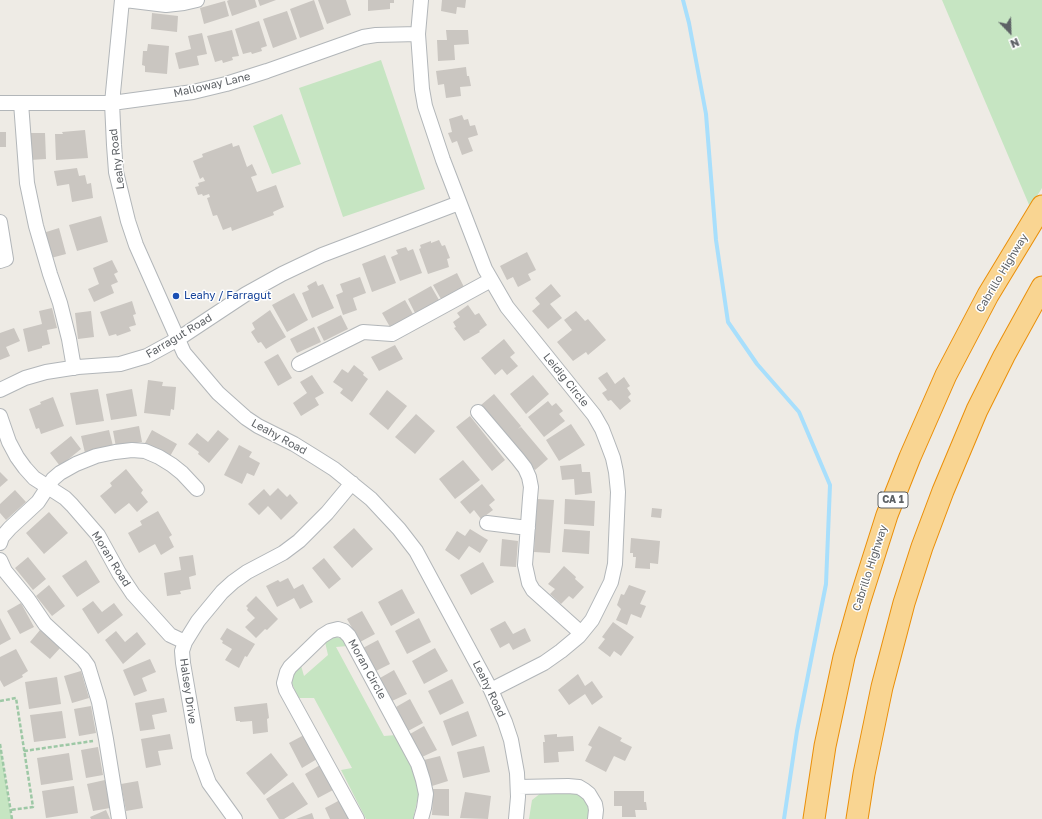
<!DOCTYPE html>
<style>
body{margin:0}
#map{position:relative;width:1042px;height:819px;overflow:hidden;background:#eeebe5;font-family:"Golos Text",sans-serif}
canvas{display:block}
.north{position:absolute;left:990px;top:12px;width:40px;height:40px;-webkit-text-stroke:3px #fff;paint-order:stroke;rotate:157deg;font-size:11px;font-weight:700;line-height:16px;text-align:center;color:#5d6165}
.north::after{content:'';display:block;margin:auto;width:14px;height:18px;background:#5d6165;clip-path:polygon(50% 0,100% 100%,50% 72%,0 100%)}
</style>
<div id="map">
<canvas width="1042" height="819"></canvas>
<div class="north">N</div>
</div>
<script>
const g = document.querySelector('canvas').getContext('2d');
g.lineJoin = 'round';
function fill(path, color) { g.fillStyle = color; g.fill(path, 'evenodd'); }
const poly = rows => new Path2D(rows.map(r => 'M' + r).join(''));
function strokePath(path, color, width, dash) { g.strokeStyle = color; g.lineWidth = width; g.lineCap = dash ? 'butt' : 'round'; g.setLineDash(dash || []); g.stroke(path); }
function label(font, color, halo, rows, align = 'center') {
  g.font = font + ' "Golos Text",sans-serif'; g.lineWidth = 3; g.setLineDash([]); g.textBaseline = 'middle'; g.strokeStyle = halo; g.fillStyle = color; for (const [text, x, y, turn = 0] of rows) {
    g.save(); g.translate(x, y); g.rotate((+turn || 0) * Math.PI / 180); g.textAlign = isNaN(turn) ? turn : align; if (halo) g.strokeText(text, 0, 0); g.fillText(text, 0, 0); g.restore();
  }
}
const green = poly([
 [942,0,1042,0,1042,188,1030,207],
 [381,60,425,189,343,217,299,88],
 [282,114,301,164,272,174,253,126],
 [335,637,342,638,348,646,336,647,384,736,396,735,414,772,419,793,413,819,366,819,341,770,352,768,314,698,298,698,292,683,294,674,300,662,304,676,328,655,325,642,328,639],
 [0,744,10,810,12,819,0,819],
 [541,793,576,793,583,795,591,807,589,819,529,819,532,800]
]);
const stream = poly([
 [683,0,689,23,706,114,716,240,728,322,757,364,799,412,830,485,826,584,797,731,784,819]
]);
const building = poly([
 [229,0,255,0,257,7,232,16,227,1],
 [258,0,276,0,260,6],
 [314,0,324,29,300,38,290,9],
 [318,0,346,0,351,15,327,24],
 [368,0,394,0,394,3,390,3,390,9,368,11],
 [442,0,466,0,465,8,457,7,456,14,441,11],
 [225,1,229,16,204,24,200,8],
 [287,11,297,39,273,48,263,19],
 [152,13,178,16,177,32,151,29],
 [259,21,267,46,261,48,262,51,252,54,251,52,243,54,235,29],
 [232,30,239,56,232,57,233,60,223,63,222,60,215,62,207,36],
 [446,30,468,30,469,44,454,45,455,60,438,61,437,40,447,40],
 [202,33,207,54,197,56,199,65,179,69,175,53,191,49,188,36],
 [148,44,169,46,167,74,145,72,145,66,142,65,143,51,147,51],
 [466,67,467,76,469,76,471,86,460,87,461,96,446,98,444,84,438,85,436,71],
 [462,115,464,120,468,119,470,126,475,125,478,135,468,138,473,151,462,155,457,141,452,143,448,133,452,132,449,119],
 [85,130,88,158,56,160,55,134,63,134,62,132],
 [0,132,6,132,6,147,0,147],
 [29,133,45,133,46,159,30,160],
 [232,143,233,147,239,145,247,167,252,164,257,175,251,177,257,192,276,185,284,207,273,212,274,215,232,231,231,227,223,230,217,215,213,216,207,198,210,197,209,194,203,196,202,194,198,195,195,187,199,186,198,183,205,181,203,177,200,179,193,161,203,157,202,154],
 [77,168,79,176,85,175,87,184,91,183,93,198,72,202,69,184,57,186,54,171],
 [101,216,108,242,77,251,69,225],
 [59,228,66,254,51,258,43,233],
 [439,240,442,246,445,245,450,258,447,259,449,267,428,274,419,249,421,248,420,245,431,241,431,243],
 [406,247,408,251,413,249,422,273,400,281,391,257,398,254,396,250],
 [527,252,536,270,528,274,531,280,518,287,513,277,507,280,500,266],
 [385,255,396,283,372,292,362,264],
 [112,260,118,272,114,274,118,282,111,285,114,293,94,302,88,289,99,284,93,268],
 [457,273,464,287,441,299,433,285],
 [360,277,366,293,353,298,357,310,343,315,336,295,343,292,340,284],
 [316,281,318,286,323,284,334,308,312,318,302,293,309,290,307,286],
 [551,284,561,296,550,304,562,318,548,329,532,311,540,304,535,298],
 [431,286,439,300,415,313,408,299],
 [294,293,308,320,287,332,272,305],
 [405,300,413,314,390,327,382,313],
 [132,301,136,314,133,315,136,325,129,327,131,331,117,336,116,334,109,336,100,312],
 [468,305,475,315,479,313,487,325,479,331,480,332,464,341,454,328,456,327,453,322,460,317,457,313],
 [52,308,57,328,47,330,50,344,42,346,42,348,28,352,23,329,42,324,39,311],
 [270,310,286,337,266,349,261,342,258,343,251,332,255,329,252,323],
 [91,311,94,337,78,339,75,313],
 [576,311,585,321,588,319,606,340,588,355,586,352,573,361,557,342,572,330,564,320],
 [341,315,348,329,324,341,317,327],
 [314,327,321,342,297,353,290,339],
 [14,328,20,341,6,347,10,356,0,360,0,333],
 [504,339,515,353,510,357,518,366,507,375,502,369,495,375,481,358],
 [395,345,403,359,379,371,371,357],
 [278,354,292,378,278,386,264,362],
 [354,365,364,373,363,375,368,379,352,402,340,393,343,389,333,382,342,369,348,373],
 [607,372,615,384,624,377,630,386,627,388,631,394,628,397,631,401,620,410,611,400,608,401,602,393,607,390,598,378],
 [312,375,324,393,315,398,319,405,301,416,293,403,307,393,300,382],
 [533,375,549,394,526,414,510,394],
 [148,380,163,382,162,386,176,387,174,410,171,409,170,416,144,413],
 [98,389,104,421,76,425,70,393],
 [132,389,137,416,111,420,106,394],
 [387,390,407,406,388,430,369,414],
 [494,394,521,426,518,429,521,427,548,459,535,470,481,405],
 [53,397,64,426,41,434,39,428,36,429,29,409,41,404,40,402],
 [548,401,552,406,556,403,563,411,559,414,565,421,544,437,528,417],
 [416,414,435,431,415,454,395,437],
 [470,416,505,460,492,471,456,427],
 [571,424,585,445,559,461,546,440],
 [139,426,142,442,116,447,113,431],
 [109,430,113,446,85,453,81,436],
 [152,430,177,444,169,458,145,443],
 [218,430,229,439,209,463,198,454,199,452,188,444,197,433,208,442],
 [71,436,81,449,60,466,50,453],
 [239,445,252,452,249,457,260,463,254,476,247,473,242,484,224,475],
 [463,460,480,480,455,499,439,479],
 [581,464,582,472,590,472,592,493,575,495,574,479,562,480,560,466],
 [126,469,143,490,141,493,148,502,137,512,129,503,115,514,100,496,112,486,110,483],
 [0,472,8,480,0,487],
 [482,484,495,500,489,505,493,510,481,519,474,510,470,514,460,502],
 [278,488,287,497,290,494,298,503,281,520,268,506,259,515,248,504,264,489,270,496],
 [15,490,26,502,6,520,0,513,0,504],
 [537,499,554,500,550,553,534,552],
 [565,499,595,501,594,526,564,524],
 [652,508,662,509,661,518,651,517],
 [158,511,172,535,169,537,174,547,161,555,155,544,139,553,128,533,142,525,140,521],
 [49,512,68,533,44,554,26,533],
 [354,528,373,549,352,568,333,547],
 [470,529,488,540,480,553,469,546,459,560,445,550,457,531,465,536],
 [564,529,590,531,589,554,562,552],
 [631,538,660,541,658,564,650,563,650,569,635,568,636,557,633,557,633,553,630,553],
 [502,539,518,541,516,567,500,566],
 [193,555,196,575,189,577,191,589,180,591,181,594,167,596,164,573,181,570,179,557],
 [28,557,46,579,33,590,15,568],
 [324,558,341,579,329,589,312,568],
 [86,560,100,582,77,597,62,576],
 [483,562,494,582,471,595,460,575],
 [564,566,576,577,575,579,584,587,573,599,569,596,561,604,550,594,555,589,548,584],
 [288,578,294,589,303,584,313,602,300,609,294,598,277,607,266,586,278,580,280,582],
 [49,585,65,606,52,616,36,596],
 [629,585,646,591,640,604,646,606,641,618,631,614,627,625,616,620,621,609,617,605,621,594,624,595],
 [402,589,415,613,391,626,378,602],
 [256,596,278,619,267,630,265,629,256,638,245,627,255,618,247,610,248,608,246,606],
 [93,601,102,612,114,603,123,615,98,634,82,609],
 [21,603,34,627,20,634,7,611],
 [362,611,375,634,360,642,347,619],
 [0,618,11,639,0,645],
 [419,618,431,642,407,654,395,631],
 [505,621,513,634,525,628,531,641,513,650,509,643,500,648,490,629],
 [613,622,634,637,621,656,614,651,610,657,598,648,605,639,602,637],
 [227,628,255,644,247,657,245,656,239,668,225,660,232,649,222,643,223,641,220,639],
 [40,630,61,647,50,659,30,642],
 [116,631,125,642,137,632,146,644,123,664,105,640],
 [378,640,390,664,376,671,363,648],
 [435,648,448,671,424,684,412,661],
 [16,649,28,671,22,675,23,677,4,687,0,680,0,657],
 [150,659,156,672,142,678,147,691,134,696,123,670],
 [394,670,407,694,392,701,380,678],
 [81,671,89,698,72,703,64,676],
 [578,674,585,686,592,681,603,697,592,705,585,694,569,705,558,690],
 [57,677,61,704,29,709,25,682],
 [452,679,464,703,440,715,428,691],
 [164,698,167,712,152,715,155,729,140,731,135,703],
 [410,699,423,723,408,731,396,707],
 [267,703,269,718,267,719,268,732,253,734,252,721,240,722,240,721,236,721,234,707],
 [91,706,96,733,79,736,74,709],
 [62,711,66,738,34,742,30,715],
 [468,711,477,736,452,746,443,721],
 [424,726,437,750,422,757,410,734],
 [599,726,622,738,620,741,632,747,625,761,614,756,606,772,585,761,592,747,588,745],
 [170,734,173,749,158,751,161,765,146,768,141,739],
 [557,734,557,737,573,736,574,751,558,752,559,762,544,763,543,742,545,742,544,735],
 [304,735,317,759,302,768,289,743],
 [484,746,490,772,463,778,457,752],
 [98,747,103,775,86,778,81,750],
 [69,753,73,780,41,785,37,758],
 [271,753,288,775,264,795,246,773],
 [440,756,448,781,432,786,424,760],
 [320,765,333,790,318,798,305,774],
 [105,780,110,808,93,811,87,784],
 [138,781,143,808,126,811,121,784],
 [293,782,308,804,284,819,279,819,266,799],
 [74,786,78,813,46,818,42,791],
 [433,789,449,789,449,816,432,815],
 [614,791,644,791,644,802,646,802,647,810,635,810,636,817,622,817,622,806,614,806],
 [465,792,491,796,488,819,460,818],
 [340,800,350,819,330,819,325,808],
 [106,810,110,819,91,819,90,817],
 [312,813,314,819,296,819]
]);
const path = poly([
 [0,701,16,698,33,807,10,810],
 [0,744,12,819],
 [24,751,93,741]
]);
const minor = poly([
 [122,0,112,103,114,145,116,172,128,221,136,245,184,353,218,393,246,418,258,426,294,444,315,457,334,469,371,499,399,529,416,551,491,690,505,722,511,740,517,773,518,797,516,819],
 [125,0,166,5,184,3,197,0],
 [421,0,418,34,422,89,425,106,443,160,485,269,507,307,594,415,602,429,607,442,613,458,616,472,618,492,615,564,611,582,592,620,579,636,561,651,544,663,491,690],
 [0,103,112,103,193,92,226,84,267,71,363,37,376,35,418,34],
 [21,103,27,183,36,226,50,274,60,303,69,339,74,368],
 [0,222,6,259,0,261],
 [299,364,363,332,392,334,491,280],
 [0,390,25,378,46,372,78,367,120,364,147,356,178,339,246,294,282,274,322,255,459,203],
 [478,412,518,459,525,468,529,477,531,487,530,498,525,565,529,583,533,590,581,633],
 [0,416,9,442,17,457,25,468,34,478,65,498,72,505,98,535,119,573,133,594,170,635,185,642],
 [487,523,528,528],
 [0,543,2,537,10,528,38,502,53,479,60,473,76,464,96,456,115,452,132,450,145,451,159,457,172,465,182,473,197,489],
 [0,560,5,571,28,599,45,624,83,659,88,666,99,702,106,739,119,819],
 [518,787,568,786,579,787,584,790,589,794,595,804,596,810,595,819],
 [235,819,209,783,199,756,183,663,182,651,185,642,198,621,222,592,233,582,247,572,283,553,299,541,327,513,352,483],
 [357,819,286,690,284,683,287,672,290,667,322,636,330,631,338,629,344,631,349,636,418,764,423,780,426,794,424,808,421,819]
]);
const highway = poly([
 [814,819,825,746,844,657,860,600,887,515,910,457,946,375,988,295,1042,206],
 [857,819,864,774,882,687,904,603,922,547,943,491,977,410,1004,356,1042,287]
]);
const markers = [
 [176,296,4,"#1a4fb4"]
];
const shields = [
 [893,500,30]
];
const shieldNames = [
 ["CA 1",893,500]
];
const streetNames = [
 ["Malloway Lane",212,85,-13],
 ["Leahy Road",117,159,-97],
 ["Cabrillo Highway",1002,273,-59],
 ["Farragut Road",179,336,-31],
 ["Leidig Circle",566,380,51],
 ["Leahy Road",279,437,29],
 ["Moran Road",111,559,58],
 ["Cabrillo Highway",870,568,-72],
 ["Moran Circle",367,669,61],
 ["Leahy Road",489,689,64],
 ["Halsey Drive",188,691,82]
];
const transitNames = [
 ["Leahy / Farragut",184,296]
];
fill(green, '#c6e5c2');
strokePath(stream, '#a8dffc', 4);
fill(building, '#cac6c1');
strokePath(minor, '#b2b6b9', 16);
strokePath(highway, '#ea8f09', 23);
strokePath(path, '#9dc8a5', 2.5, [4, 2]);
strokePath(minor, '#fff', 14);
strokePath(highway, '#f9d592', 21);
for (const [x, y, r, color] of markers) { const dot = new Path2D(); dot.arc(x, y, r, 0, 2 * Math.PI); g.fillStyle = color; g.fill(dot); strokePath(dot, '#fff', 1.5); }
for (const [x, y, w] of shields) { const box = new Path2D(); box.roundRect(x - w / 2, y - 8, w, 16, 3); g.fillStyle = '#fff'; g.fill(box); strokePath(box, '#5d6165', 1); }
label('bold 10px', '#5d6165', null, shieldNames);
label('11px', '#5d6165', '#fff', streetNames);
label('11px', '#164399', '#fff', transitNames, 'left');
</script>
